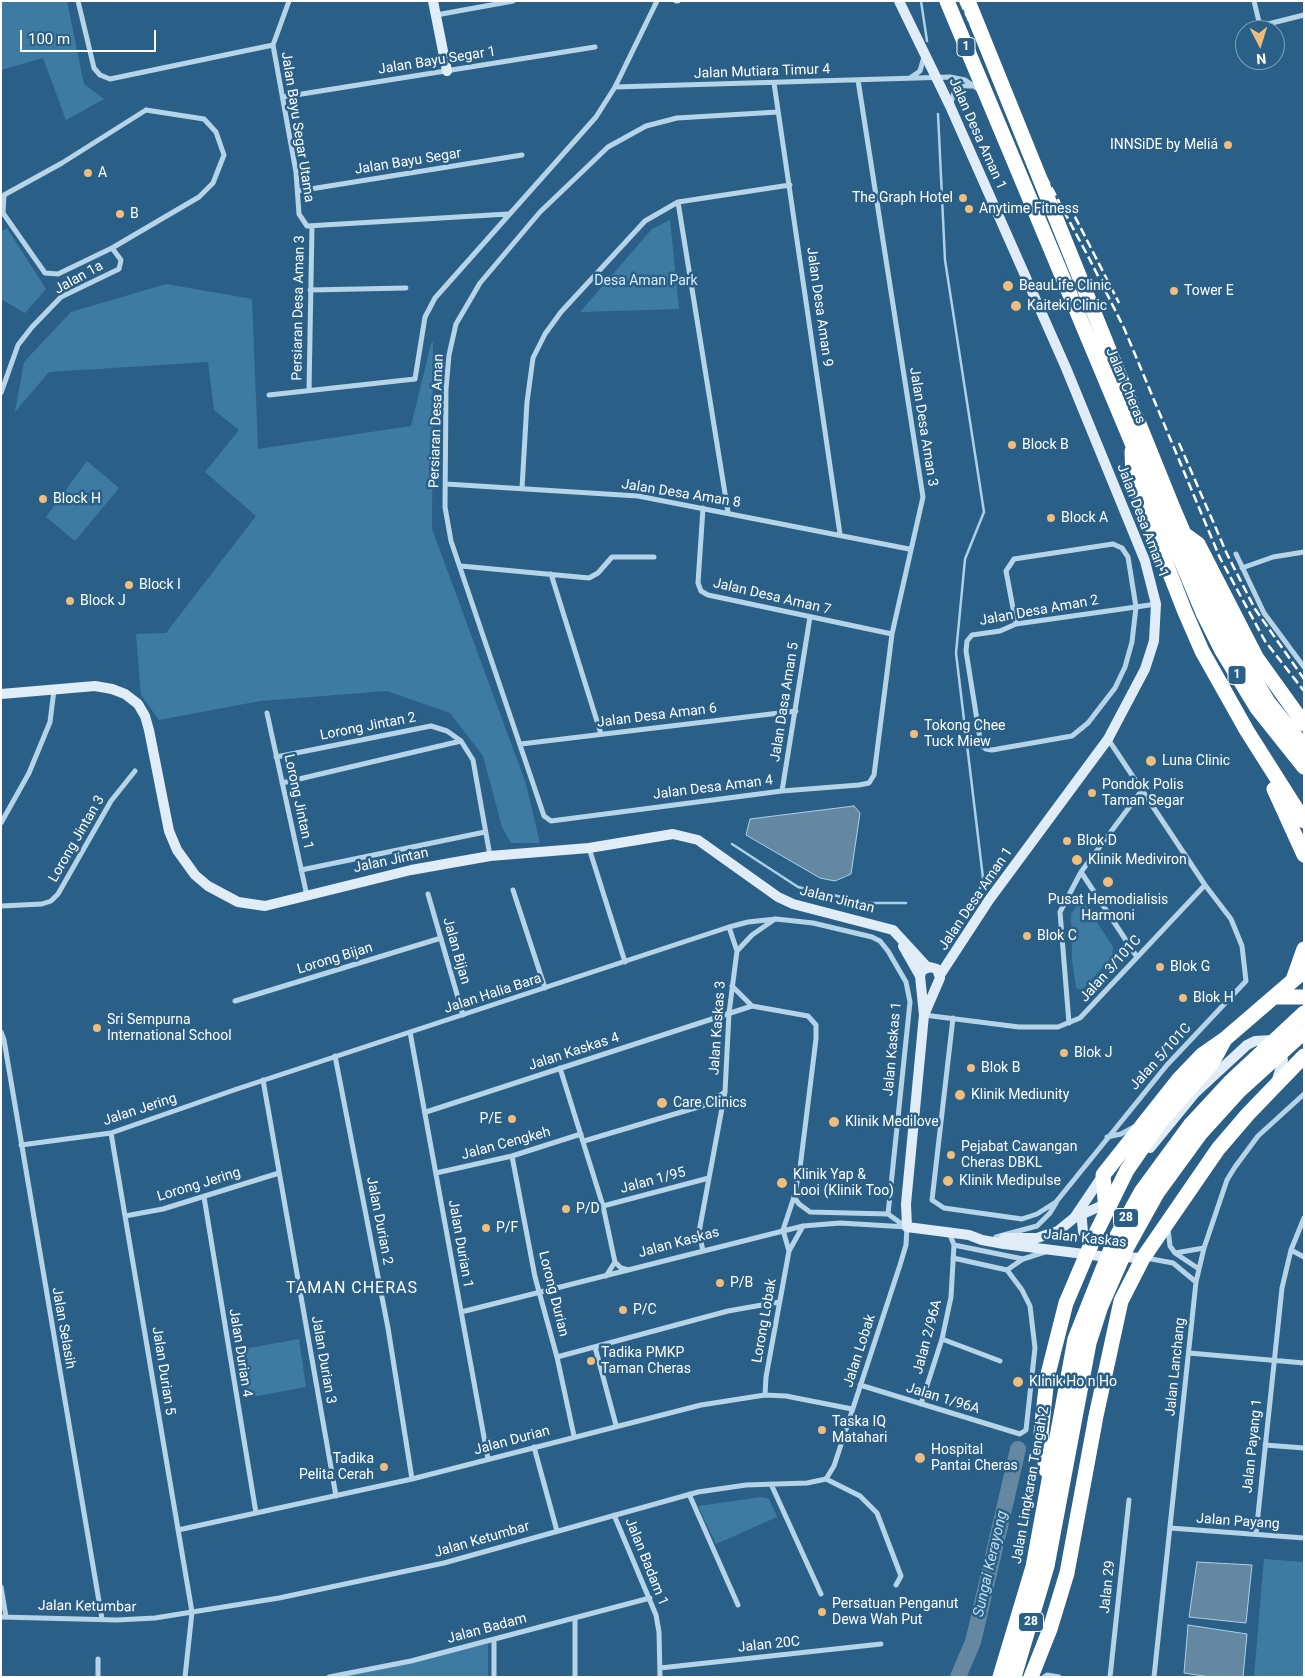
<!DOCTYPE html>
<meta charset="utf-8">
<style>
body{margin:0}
#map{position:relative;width:1305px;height:1678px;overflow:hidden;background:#2a6087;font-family:Roboto,sans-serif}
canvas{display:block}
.frame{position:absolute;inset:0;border:2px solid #fff;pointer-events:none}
.north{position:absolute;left:1235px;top:20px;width:50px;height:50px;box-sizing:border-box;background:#2a6087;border:1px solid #7fa0b7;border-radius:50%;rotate:175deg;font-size:14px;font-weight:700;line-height:20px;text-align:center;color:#fff}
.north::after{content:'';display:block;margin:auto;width:18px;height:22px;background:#efbd7d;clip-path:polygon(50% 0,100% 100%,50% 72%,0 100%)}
.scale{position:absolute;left:20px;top:30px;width:136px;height:22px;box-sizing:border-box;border:2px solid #fff;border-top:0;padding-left:6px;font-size:15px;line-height:18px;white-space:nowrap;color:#fff;-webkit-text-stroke:4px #2a6087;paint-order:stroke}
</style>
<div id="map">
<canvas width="1305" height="1678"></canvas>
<div class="frame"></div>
<div class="north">N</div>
<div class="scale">100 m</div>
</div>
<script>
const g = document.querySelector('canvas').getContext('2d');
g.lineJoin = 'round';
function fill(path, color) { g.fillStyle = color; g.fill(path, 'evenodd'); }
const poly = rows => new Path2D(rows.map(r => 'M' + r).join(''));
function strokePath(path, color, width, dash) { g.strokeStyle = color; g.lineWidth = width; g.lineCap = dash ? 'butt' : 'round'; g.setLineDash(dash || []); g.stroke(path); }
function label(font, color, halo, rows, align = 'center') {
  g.font = font + ' Roboto,sans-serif'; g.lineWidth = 5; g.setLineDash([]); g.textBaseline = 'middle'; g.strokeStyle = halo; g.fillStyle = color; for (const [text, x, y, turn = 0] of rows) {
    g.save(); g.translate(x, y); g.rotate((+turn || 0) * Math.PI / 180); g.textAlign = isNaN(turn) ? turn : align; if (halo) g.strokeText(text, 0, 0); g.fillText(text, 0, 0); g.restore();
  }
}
const green = poly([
 [1,1,67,1,84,84,104,99,66,120,43,58,1,70],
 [670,220,679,309,580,312,652,229],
 [7,228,46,289,25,313,1,299,1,231],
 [166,284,252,299,258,449,411,426,431,344,433,342,432,529,526,784,540,843,511,843,502,827,483,756,450,713,387,691,260,701,159,720,141,695,136,634,166,633,256,516,205,472,239,430,214,410,208,362,49,372,15,412,24,362,71,312],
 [87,461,119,488,75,541,46,517],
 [1078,904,1085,904,1113,947,1112,957,1082,990,1076,988,1072,959,1071,914],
 [299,1339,306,1387,246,1398,238,1350],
 [762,1497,769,1499,777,1517,716,1544,698,1506],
 [1264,1559,1304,1562,1304,1677,1254,1677],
 [488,1644,488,1677,347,1677,347,1673]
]);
const water = poly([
 [854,806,860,813,851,874,835,881,820,878,746,835,750,819,854,806],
 [1197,1562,1252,1565,1246,1623,1189,1617,1197,1562],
 [1188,1625,1247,1634,1243,1677,1210,1677,1184,1673,1188,1625]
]);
const stream = poly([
 [921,1,927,41],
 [938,114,945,260,984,512,965,559,956,653,983,878,983,884,980,888],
 [732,844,798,887,868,903,906,903]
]);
const river = poly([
 [958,1677,973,1642,1018,1449]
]);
const street = poly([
 [78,1,94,68,100,75,110,79,273,45],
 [289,1,273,45,296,172,299,214,307,226,508,214],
 [676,1,678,1],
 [1254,1,1260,26,1304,15],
 [436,15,513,1],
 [910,78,920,71,924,57],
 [774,83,840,534],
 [615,87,950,77,965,80,978,89],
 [283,97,595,47],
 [951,103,955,89,964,86,974,86],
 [146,110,204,119,216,132,224,155,213,183,199,197,112,248,58,274,45,273,3,213,4,195,62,163,146,110],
 [778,112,677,118,646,126,608,147,540,212,480,283,456,324,449,355,446,389,445,507,451,541,544,816,551,821,782,791,859,785,869,783,874,775,892,634,923,497,858,80],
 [298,191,522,155],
 [678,202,728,512],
 [310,290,406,288],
 [309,391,312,226],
 [1,393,18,345,32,327,61,297,119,269,121,260,112,248],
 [269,395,415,379,425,317,435,298,596,117,615,87,657,1],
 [446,484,638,496,909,549],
 [522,488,527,402,533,358,545,334,561,312,645,221,678,202,790,185],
 [703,508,698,583,701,591,708,595,892,634],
 [1236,554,1264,613,1304,667],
 [461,566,589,578,598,573,612,557,654,557],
 [1242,568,1273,557,1304,552],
 [551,574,601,734],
 [1016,624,1006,571,1014,559,1113,544,1122,548,1128,557,1136,607,1132,642,1125,667,1115,688,1088,723,1072,736,992,750,986,749,981,745,966,651,967,641,972,635,1000,631,1016,624,1136,607,1156,604],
 [267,713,307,896],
 [521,744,796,711],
 [276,757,431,726,447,731,461,741,473,760,490,856],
 [282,783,461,741],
 [782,791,810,617],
 [1,823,29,773,50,722,54,690],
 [589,848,625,962],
 [301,870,485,832],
 [1081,872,1137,957],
 [513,890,545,988],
 [428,894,463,1015],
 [1,906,42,904,51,901,58,894,111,801,135,771],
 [737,951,752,935,775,919],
 [732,986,752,1006],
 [235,1001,441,938],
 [924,1015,1019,1027,1058,1027,1080,1018,1205,885],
 [953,1018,932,1200,944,1208,1022,1219,1037,1214,1056,1202,1167,1065,1246,981,1242,946,1231,919,1205,885,1108,739],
 [1069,1023,1060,912,1081,872,1142,790],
 [1,1032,4,1040,102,1619],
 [410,1032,488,1459],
 [335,1056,388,1328,412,1479],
 [560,1068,603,1206,615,1262,621,1268,629,1270],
 [263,1080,336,1496],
 [426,1112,752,1006,808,1016,816,1025,816,1039,800,1168,794,1197,783,1230],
 [111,1133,192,1612,185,1677],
 [1107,1137,1121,1134,1134,1127],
 [584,1141,705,1105,725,1092],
 [21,1145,111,1133,237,1089,729,927,748,922,776,919,813,923,872,937,880,941,888,951,906,982,910,1002,888,1214],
 [512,1156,535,1277,557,1357,574,1436],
 [436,1173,512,1156,581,1134],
 [204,1197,256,1513],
 [794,1197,799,1204,810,1212,888,1214,906,1227],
 [603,1206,709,1178],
 [125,1216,163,1209,279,1173],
 [1168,1229,1170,1246,1175,1253,1199,1269],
 [783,1230,789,1251],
 [996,1237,1037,1226,1050,1213,1056,1203],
 [954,1245,1023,1259],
 [1291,1250,1304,1257],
 [703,1251,699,1232,725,1092,729,1013,737,951,729,927],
 [1175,1253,1204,1248],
 [1146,1258,1173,1263,1196,1282],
 [1007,1270,1023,1259,1045,1252],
 [606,1276,615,1262],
 [461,1312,803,1226,840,1223,907,1227],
 [942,1339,1000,1361],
 [595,1347,616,1425],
 [1189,1353,1304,1363],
 [557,1357,728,1311,779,1302],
 [860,1385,1020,1434,1026,1430,1035,1348,1030,1306,1022,1290,1007,1270,953,1258],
 [765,1395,766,1377,789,1251,803,1226],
 [921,1404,942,1339,951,1297,954,1245,949,1232],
 [1265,1445,1304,1448],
 [534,1447,557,1531],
 [826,1479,834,1466,900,1265,906,1245,907,1227],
 [771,1484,821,1594],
 [689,1494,738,1605],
 [614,1515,656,1615,659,1632,660,1677],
 [1170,1528,1304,1538],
 [178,1530,412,1479,701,1405,765,1395,786,1396,852,1409],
 [1256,1534,1282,1288,1291,1250,1304,1218],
 [1,1587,6,1617],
 [1,1617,117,1620,155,1618,279,1598,444,1563,698,1492,746,1485,807,1483,826,1479,860,1496,877,1513,901,1576,896,1585],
 [494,1640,494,1677],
 [98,1659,98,1677],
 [660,1668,881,1644],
 [329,1677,411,1661,650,1598],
 [575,1677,575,1618],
 [1044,1677,1047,1675,1059,1677],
 [1110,1677,1129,1500],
 [1154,1677,1196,1282,1204,1248,1227,1180,1235,1167,1258,1136,1304,1094]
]);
const secondary = poly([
 [433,1,447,71],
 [899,1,950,106,1066,368,1145,561,1156,604,1154,641,1145,669,1108,739,989,900,940,975],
 [1,694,95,686,112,689,125,694,138,704,145,716,149,730,169,831,177,850,195,875,208,886,238,902,265,906,411,870,490,856,589,848,673,834,698,840,778,897,793,904,893,930,927,967],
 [903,946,920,976],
 [924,1015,940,978,937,969,930,967,922,970,920,976,924,1015,906,1204,907,1227,969,1235,982,1240,1004,1244,1100,1256,1143,1258],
 [1150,1148,1195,1093,1247,1045,1255,1041,1272,1040,1279,1045,1283,1060,1277,1080],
 [1081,1210,1083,1232,1093,1247],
 [1074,1218,1105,1204,1108,1200],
 [1004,1238,1037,1238,1058,1231,1074,1218,1103,1175]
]);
const highway = poly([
 [947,1,1204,615,1221,649,1257,708,1304,767],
 [968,1,1173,508,1214,604,1232,643,1268,702,1304,747],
 [1132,451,1133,479,1185,612,1202,651,1247,731,1304,821],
 [1187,536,1198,544,1256,657,1304,724],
 [1274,789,1304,855],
 [1293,980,1304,949],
 [1276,997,1304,997],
 [1106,1211,1103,1175,1179,1079,1202,1055,1225,1039,1304,971],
 [1046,1470,1041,1433,1047,1378,1066,1303,1095,1235,1127,1170,1161,1121,1212,1063,1225,1039],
 [1000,1677,1033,1567,1075,1339,1114,1241,1141,1192,1191,1124,1230,1082,1304,1013],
 [1014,1677,1047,1566,1089,1343,1101,1306,1127,1247,1157,1193,1200,1134,1239,1091,1304,1032],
 [1031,1677,1050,1629,1067,1573,1096,1416,1121,1301,1143,1258,1218,1149,1248,1114,1304,1056]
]);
const rail = poly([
 [960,1,1009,108,1090,260,1124,328,1220,558,1265,641,1304,691],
 [1069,205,1119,303],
 [1179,443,1227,554,1255,609,1304,679]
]);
const markers = [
 [1228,145,5,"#efbd7d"],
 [88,173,5,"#efbd7d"],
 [963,198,5,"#efbd7d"],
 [969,209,5,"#efbd7d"],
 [120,214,5,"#efbd7d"],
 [1008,286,6,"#efbd7d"],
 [1174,291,5,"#efbd7d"],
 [1016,306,6,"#efbd7d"],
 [1012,445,5,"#efbd7d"],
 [43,499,5,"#efbd7d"],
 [1051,518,5,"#efbd7d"],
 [129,585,5,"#efbd7d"],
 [70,601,5,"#efbd7d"],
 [914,734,5,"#efbd7d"],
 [1151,761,6,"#efbd7d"],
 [1092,793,5,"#efbd7d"],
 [1067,841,5,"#efbd7d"],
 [1077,860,6,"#efbd7d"],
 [1108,882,6,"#efbd7d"],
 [1027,936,5,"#efbd7d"],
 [1160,967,5,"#efbd7d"],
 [1183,998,5,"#efbd7d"],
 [97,1028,5,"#efbd7d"],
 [1064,1053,5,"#efbd7d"],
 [971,1068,5,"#efbd7d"],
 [960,1095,6,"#efbd7d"],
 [662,1103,6,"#efbd7d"],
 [512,1119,5,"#efbd7d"],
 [834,1122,6,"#efbd7d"],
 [951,1155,5,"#efbd7d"],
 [948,1181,6,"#efbd7d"],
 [782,1183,6,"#efbd7d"],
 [566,1209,5,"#efbd7d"],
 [486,1228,5,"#efbd7d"],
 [720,1283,5,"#efbd7d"],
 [623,1310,5,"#efbd7d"],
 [591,1361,5,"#efbd7d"],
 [1018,1382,6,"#efbd7d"],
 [822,1430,5,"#efbd7d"],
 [920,1458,6,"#efbd7d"],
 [384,1467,5,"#efbd7d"],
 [822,1612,5,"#efbd7d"]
];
const shields = [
 [966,47,18],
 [1237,675,18],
 [1126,1218,25],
 [1031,1622,25]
];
const shieldNames = [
 ["1",966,47],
 ["1",1237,675],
 ["28",1126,1218],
 ["28",1031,1622]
];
const streetNames = [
 ["Jalan Bayu Segar 1",437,61,-9],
 ["Jalan Mutiara Timur 4",762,72,-2],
 ["Jalan Bayu Segar Utama",297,127,81],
 ["Jalan Desa Aman 1",977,134,66],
 ["Jalan Bayu Segar",408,162,-9],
 ["Jalan 1a",79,278,-29],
 ["Jalan Desa Aman 9",819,307,82],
 ["Persiaran Desa Aman 3",299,308,-89],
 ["Jalan Cheras",1125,386,67],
 ["Persiaran Desa Aman",437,421,-88],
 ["Jalan Desa Aman 3",923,427,81],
 ["Jalan Desa Aman 8",681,494,9],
 ["Jalan Desa Aman 1",1142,521,69],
 ["Jalan Desa Aman 7",772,597,13],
 ["Jalan Desa Aman 2",1039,611,-10],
 ["Jalan Dasa Aman 5",785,702,-81],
 ["Jalan Desa Aman 6",657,716,-7],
 ["Lorong Jintan 2",368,727,-11],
 ["Jalan Desa Aman 4",713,788,-7],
 ["Lorong Jintan 1",298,802,78],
 ["Lorong Jintan 3",77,839,-60],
 ["Jalan Jintan",391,861,-12],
 ["Jalan Desa Aman 1",976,899,-56],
 ["Jalan Jintan",837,900,14],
 ["Jalan Bijan",456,951,74],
 ["Lorong Bijan",335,959,-17],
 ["Jalan 3/101C",1111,969,-48],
 ["Jalan Halia Bara",493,994,-18],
 ["Jalan Kaskas 3",718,1028,-86],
 ["Jalan Kaskas 1",893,1049,-85],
 ["Jalan Kaskas 4",574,1052,-18],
 ["Jalan 5/101C",1161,1057,-48],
 ["Jalan Jering",140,1110,-18],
 ["Jalan Cengkeh",506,1144,-15],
 ["Jalan 1/95",653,1181,-15],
 ["Lorong Jering",199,1185,-17],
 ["Jalan Durian 2",379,1221,79],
 ["Jalan Kaskas",1085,1239,6],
 ["Jalan Kaskas",679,1243,-15],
 ["Jalan Durian 1",460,1244,80],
 ["Lorong Durian",553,1294,76],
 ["Lorong Lobak",765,1321,-80],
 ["Jalan Selasih",63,1328,80],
 ["Jalan 2/96A",928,1337,-75],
 ["Jalan Lobak",860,1351,-72],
 ["Jalan Durian 4",240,1353,81],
 ["Jalan Durian 3",323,1360,80],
 ["Jalan Lanchang",1176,1367,-84],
 ["Jalan Durian 5",163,1371,81],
 ["Jalan 1/96A",943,1399,17],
 ["Jalan Durian",512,1441,-15],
 ["Jalan Payang 1",1253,1446,-84],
 ["Jalan Lingkaran Tengah 2",1031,1485,-80],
 ["Jalan Payang",1238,1522,4],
 ["Jalan Ketumbar",482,1540,-16],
 ["Jalan Badam 1",646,1562,68],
 ["Jalan 29",1108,1587,-84],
 ["Jalan Ketumbar",87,1607,1],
 ["Jalan Badam",487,1629,-15],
 ["Jalan 20C",769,1645,-6]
];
const poiNames = [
 ["INNSiDE by Meliá",1218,145,"right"],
 ["A",98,173],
 ["The Graph Hotel",953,198,"right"],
 ["Anytime Fitness",979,209],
 ["B",130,214],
 ["BeauLife Clinic",1019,286],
 ["Tower E",1184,291],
 ["Kaiteki Clinic",1027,306],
 ["Block B",1022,445],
 ["Block H",53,499],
 ["Block A",1061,518],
 ["Block I",139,585],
 ["Block J",80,601],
 ["Tokong Chee",924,726],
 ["Tuck Miew",924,742],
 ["Luna Clinic",1162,761],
 ["Pondok Polis",1102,785],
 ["Taman Segar",1102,801],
 ["Blok D",1077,841],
 ["Klinik Mediviron",1088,860],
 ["Pusat Hemodialisis",1108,900,"center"],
 ["Harmoni",1108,916,"center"],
 ["Blok C",1037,936],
 ["Blok G",1170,967],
 ["Blok H",1193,998],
 ["Sri Sempurna",107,1020],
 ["International School",107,1036],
 ["Blok J",1074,1053],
 ["Blok B",981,1068],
 ["Klinik Mediunity",971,1095],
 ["Care Clinics",673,1103],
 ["P/E",502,1119,"right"],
 ["Klinik Medilove",845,1122],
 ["Pejabat Cawangan",961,1147],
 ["Cheras DBKL",961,1163],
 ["Klinik Yap &",793,1175],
 ["Looi (Klinik Too)",793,1191],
 ["Klinik Medipulse",959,1181],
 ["P/D",576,1209],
 ["P/F",496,1228],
 ["P/B",730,1283],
 ["P/C",633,1310],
 ["Tadika PMKP",601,1353],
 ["Taman Cheras",601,1369],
 ["Klinik Ho n Ho",1029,1382],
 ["Taska IQ",832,1422],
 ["Matahari",832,1438],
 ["Hospital",931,1450],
 ["Pantai Cheras",931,1466],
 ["Tadika",374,1459,"right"],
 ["Pelita Cerah",374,1475,"right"],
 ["Persatuan Penganut",832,1604],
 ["Dewa Wah Put",832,1620]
];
const parkNames = [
 ["Desa Aman Park",646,281]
];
const waterNames = [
 ["Sungai Kerayong",991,1564,-77]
];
const quarterNames = [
 ["TAMAN CHERAS",352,1289]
];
fill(green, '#3e7ba3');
fill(water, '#6488a2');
strokePath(water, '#abd0e8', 1);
strokePath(stream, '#abd0e8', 2.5);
strokePath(river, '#6488a2', 16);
strokePath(street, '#b6d4e8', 5);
strokePath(secondary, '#e0edf7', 10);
strokePath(highway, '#fff', 15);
strokePath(rail, '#fff', 2.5, [9, 4]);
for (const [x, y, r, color] of markers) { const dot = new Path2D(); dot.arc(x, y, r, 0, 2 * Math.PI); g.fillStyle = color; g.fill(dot); strokePath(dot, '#2a6087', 2); }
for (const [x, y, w] of shields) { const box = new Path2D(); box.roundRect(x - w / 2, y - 9.5, w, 19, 4); g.fillStyle = '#2a6087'; g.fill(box); strokePath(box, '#fff', 1); }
label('bold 12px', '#fff', null, shieldNames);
label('14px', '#fff', '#2a6087', streetNames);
label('14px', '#fff', '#2a6087', poiNames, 'left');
label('14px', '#d9ebf6', '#2a6087', parkNames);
label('italic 15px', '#c2ddef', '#2a6087', waterNames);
g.letterSpacing = '1px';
label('16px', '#fff', '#2a6087', quarterNames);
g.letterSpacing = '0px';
</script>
